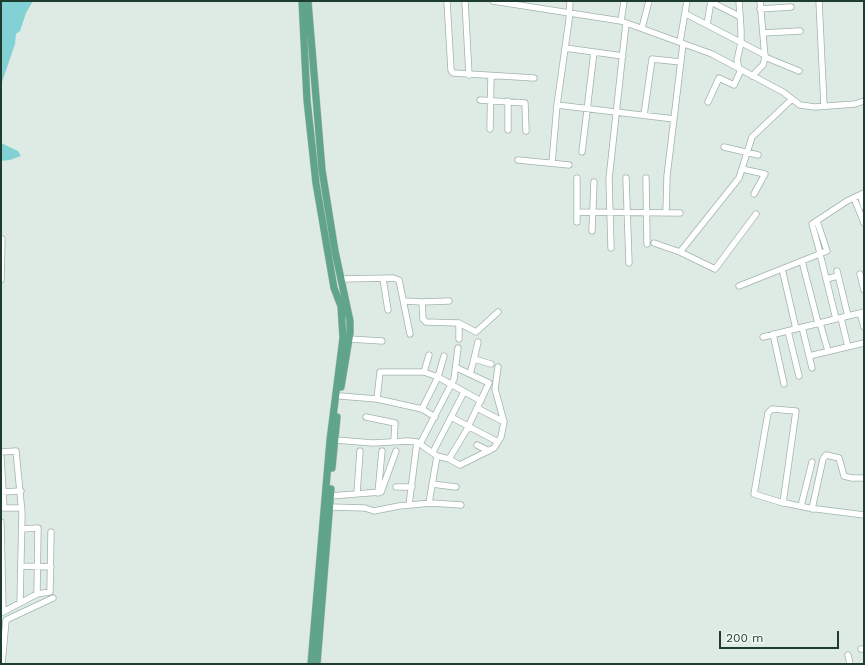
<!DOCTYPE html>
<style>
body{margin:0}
#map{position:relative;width:865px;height:665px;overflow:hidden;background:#deebe4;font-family:"Work Sans",sans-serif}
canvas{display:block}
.frame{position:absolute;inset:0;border:2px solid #1f3c30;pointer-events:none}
.scale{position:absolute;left:719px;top:631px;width:120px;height:18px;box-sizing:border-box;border:2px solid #1f3c30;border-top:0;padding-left:5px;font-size:12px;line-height:14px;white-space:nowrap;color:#1f3c30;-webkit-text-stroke:3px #eff8f2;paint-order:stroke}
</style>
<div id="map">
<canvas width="865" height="665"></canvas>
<div class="frame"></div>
<div class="scale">200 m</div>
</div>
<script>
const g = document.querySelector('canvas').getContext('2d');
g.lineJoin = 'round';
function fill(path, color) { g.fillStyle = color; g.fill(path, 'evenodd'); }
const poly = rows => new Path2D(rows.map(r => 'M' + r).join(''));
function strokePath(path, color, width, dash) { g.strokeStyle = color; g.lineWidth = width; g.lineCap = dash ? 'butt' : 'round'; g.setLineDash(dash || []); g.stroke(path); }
const water = poly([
 [1,1,33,1,26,13,20,31,16,34,15,44,1,85],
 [1,143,18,151,21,156,10,160,1,161]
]);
const minor = poly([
 [447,1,451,70,453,73,534,78],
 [465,1,469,75],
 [493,1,621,21,712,54,783,92,800,105,815,107,855,104,864,101],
 [739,1,741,30,741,43,737,60,739,69],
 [819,1,824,106],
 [711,2,739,16],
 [760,9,791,7],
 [686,14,765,55],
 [621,21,624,1],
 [707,25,711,1],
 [642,28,649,1],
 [763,33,800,31],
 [680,42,687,1],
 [565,48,623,56],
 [765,57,799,71],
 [752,76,763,65,765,57,760,1],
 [480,100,525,103,526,131],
 [708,102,719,78,734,85,741,70],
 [557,105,674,119],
 [644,115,652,59,681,62],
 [490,129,491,76],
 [508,130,508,101],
 [724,147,758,155],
 [582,152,594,52],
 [518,160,569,165],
 [552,163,557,105,569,20,570,1],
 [742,169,765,174,754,194],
 [626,178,629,263],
 [646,178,647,244],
 [864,196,861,198,864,207],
 [854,198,864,223],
 [577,212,680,213],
 [666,213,667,176,683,44],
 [577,222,577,178],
 [592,231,594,182],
 [654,243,680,252,715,269,756,214],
 [611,248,609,179,626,23],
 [680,252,739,178,752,137,791,100],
 [820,253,812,224,847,201,864,193],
 [821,258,836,319],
 [803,265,818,323],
 [837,271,848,316],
 [783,273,796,329],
 [860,274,864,290],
 [341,279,393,278,399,280,410,334],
 [383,279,388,310],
 [826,279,838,276],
 [1,280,2,239],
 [739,286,827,251,817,221],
 [405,301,422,302,449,301],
 [422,302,423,319,426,322,459,323,459,339],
 [860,313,864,327],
 [841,318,848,347],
 [459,323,476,332,498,312],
 [820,323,828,351],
 [802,327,812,368],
 [788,331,799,376],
 [773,334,784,384],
 [763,337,864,312],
 [349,339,382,341],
 [429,355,424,372,438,377,481,401],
 [809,356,864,343],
 [474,359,478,342],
 [382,372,424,372],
 [470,374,474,359,491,364],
 [340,396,377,399,422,409],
 [377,399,380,372],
 [477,408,504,422],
 [366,417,395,423,394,441],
 [435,417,422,409,438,377,444,356],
 [451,417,498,442],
 [335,440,373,443,408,441,417,442,437,456,449,459,460,465,494,448,501,437,504,422,495,389,498,367],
 [420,444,454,379,458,348],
 [477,445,489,451],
 [1,452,16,451,22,513,20,603],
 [433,452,464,392],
 [1,457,4,508,20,508],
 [449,459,466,431,489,383,457,368],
 [432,484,456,487],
 [396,487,412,487],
 [1,492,21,491],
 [357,493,360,451],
 [378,493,382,451],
 [330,496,381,492,396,451],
 [429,503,437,456],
 [783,503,796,411,772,409,768,413,754,494,783,503,785,503,809,508,864,515],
 [409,505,417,442],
 [801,506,812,462],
 [330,507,365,508,374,511,399,506,431,503,461,505],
 [812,509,823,459,826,455,839,458,844,476,852,478,864,478],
 [1,522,3,611],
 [22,529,38,528,37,594],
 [22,566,51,567],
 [1,613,37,594,50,592,51,532],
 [861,649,864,649],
 [848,655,850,664],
 [2,664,6,620,53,598]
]);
const major = poly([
 [302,1,307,100,316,183,334,288,341,306,343,338,330,440,311,664],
 [308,1,322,170,335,251,350,321,350,333,341,387],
 [332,468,337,417],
 [317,664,331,489]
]);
fill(water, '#82d2d5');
strokePath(minor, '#a1b3aa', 7);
strokePath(major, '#c0c8c5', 8);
strokePath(minor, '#fff', 5.5);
strokePath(major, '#60a48a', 7);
</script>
